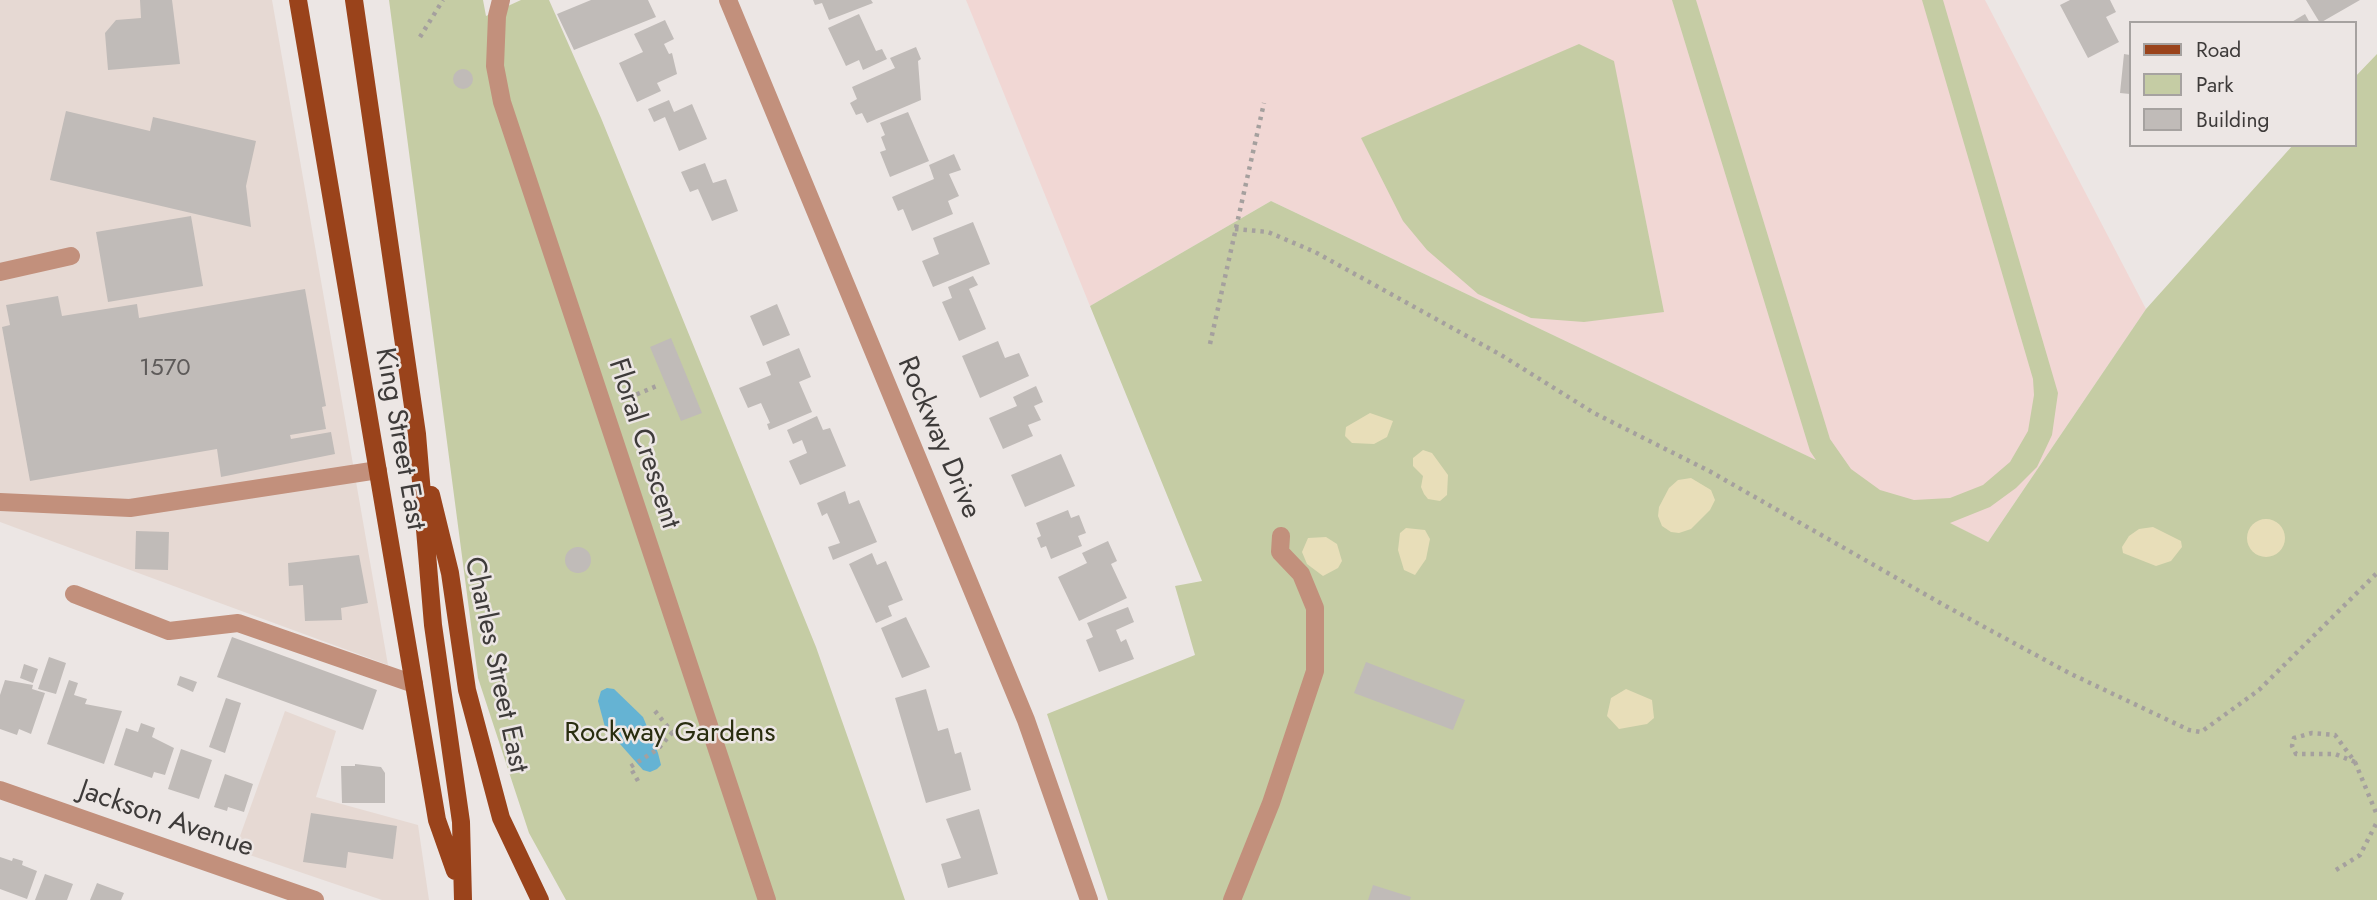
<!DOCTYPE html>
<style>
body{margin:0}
#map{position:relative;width:2377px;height:900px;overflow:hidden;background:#ece6e4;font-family:Jost,sans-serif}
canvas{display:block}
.legend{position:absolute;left:2129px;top:21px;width:228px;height:126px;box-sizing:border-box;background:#ece6e4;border:2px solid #a6a2a0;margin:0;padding:9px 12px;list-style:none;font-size:21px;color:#3e3b3a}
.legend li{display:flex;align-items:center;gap:14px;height:35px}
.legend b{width:35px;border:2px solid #a6a2a0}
</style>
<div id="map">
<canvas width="2377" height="900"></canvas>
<ul class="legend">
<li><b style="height:9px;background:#9a431b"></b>Road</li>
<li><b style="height:19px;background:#c5cca4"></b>Park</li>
<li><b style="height:19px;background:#c0bbb8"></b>Building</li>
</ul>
</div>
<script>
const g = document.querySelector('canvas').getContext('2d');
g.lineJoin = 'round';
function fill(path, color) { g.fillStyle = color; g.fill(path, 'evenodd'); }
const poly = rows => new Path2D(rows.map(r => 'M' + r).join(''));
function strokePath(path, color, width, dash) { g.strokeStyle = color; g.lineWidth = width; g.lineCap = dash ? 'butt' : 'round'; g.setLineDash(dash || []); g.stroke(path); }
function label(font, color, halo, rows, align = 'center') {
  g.font = font + ' Jost,sans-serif'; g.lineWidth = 5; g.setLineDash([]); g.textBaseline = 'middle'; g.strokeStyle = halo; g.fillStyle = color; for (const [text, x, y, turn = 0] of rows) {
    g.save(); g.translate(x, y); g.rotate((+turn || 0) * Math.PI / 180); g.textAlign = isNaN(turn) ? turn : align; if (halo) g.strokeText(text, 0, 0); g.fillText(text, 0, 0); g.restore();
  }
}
const built = poly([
 [0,0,272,0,388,665,0,522],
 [285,711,336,731,316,797,418,825,429,900,382,900,235,850]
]);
const education = poly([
 [966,0,1985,0,2146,309,1988,542,1271,201,1090,306]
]);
const green = poly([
 [389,0,483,0,486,16,521,0,549,0,601,118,816,647,905,900,566,900,529,833,478,678],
 [1672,0,1696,0,1830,439,1851,469,1880,490,1914,500,1950,498,1983,485,2010,462,2028,431,2034,395,2033,379,1922,0,1943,0,2058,393,2052,435,2037,467,2016,488,1990,507,1950,523,1988,542,2146,309,2293,145,2354,145,2354,78,2377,54,2377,900,1108,900,1047,714,1195,655,1175,586,1202,581,1090,306,1271,201,1816,460,1810,451],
 [1579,44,1614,61,1664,312,1584,322,1531,318,1478,294,1427,250,1403,221,1361,138]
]);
const sand = poly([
 [1370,413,1393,421,1387,437,1374,444,1352,443,1345,436,1346,427],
 [1423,450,1432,453,1448,475,1447,495,1440,501,1428,499,1424,494,1421,487,1423,476,1413,466,1413,458],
 [1691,478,1711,490,1715,500,1710,510,1691,529,1679,533,1671,532,1662,526,1658,516,1659,507,1669,488,1678,480],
 '2247 538a19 19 0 1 1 38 0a19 19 0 1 1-38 0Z',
 [2153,527,2181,541,2182,547,2171,561,2156,566,2123,553,2122,547,2129,536,2139,529],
 [1406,528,1425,530,1430,539,1426,559,1415,575,1404,570,1398,550,1400,533],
 [1326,537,1337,544,1342,561,1338,568,1323,576,1307,564,1302,552,1308,538],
 [1626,689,1652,700,1654,718,1647,724,1619,729,1607,716,1611,698]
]);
const water = poly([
 [607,688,614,689,643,717,658,753,661,765,657,769,650,772,643,770,605,727,598,701,601,691]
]);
const building = poly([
 [140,0,172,0,180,64,108,70,105,33,116,20,141,18],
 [591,0,648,0,656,17,574,50,557,14],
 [813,0,871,0,873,3,829,20,822,3,815,5],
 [2070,0,2110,0,2116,12,2106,17,2119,42,2088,58,2060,5],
 [2306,0,2360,0,2320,23],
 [859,14,876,51,882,49,887,59,863,70,859,60,846,66,828,28],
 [2305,14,2310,23,2290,23],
 [665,20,674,39,664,44,669,54,672,53,677,74,657,83,661,91,637,102,619,63,643,52,634,34],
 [916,47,921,59,918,61,921,100,867,123,862,113,856,115,850,103,857,99,852,87,895,68,890,58],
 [2124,54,2130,55,2130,94,2120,93],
 '453 79a10 10 0 1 1 20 0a10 10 0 1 1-20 0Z',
 [669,100,674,112,692,104,707,139,679,151,665,117,654,122,648,109],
 [66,111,150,131,153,117,256,141,246,186,251,227,50,180],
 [908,112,929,161,890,177,880,152,886,150,881,137,885,135,880,123],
 [954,154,961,170,949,174,959,196,948,201,953,214,912,231,903,209,898,211,892,197,934,179,929,165],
 [705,163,713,183,726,179,738,211,712,221,698,189,690,192,681,172],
 [191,216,203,286,108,302,96,232],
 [973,222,990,264,933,287,922,261,939,254,933,238],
 [973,276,978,285,969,289,986,329,959,341,942,302,952,298,948,287],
 [305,289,326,406,322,407,326,429,290,435,291,439,331,432,335,454,221,477,217,449,30,481,2,327,10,325,6,305,58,296,62,316,137,304,139,318],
 [777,304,790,335,763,346,750,316],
 [671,338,702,413,681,421,650,347],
 [998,341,1005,358,1019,353,1029,376,980,398,962,356],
 [799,348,811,377,799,382,812,412,769,430,767,424,770,423,761,403,748,408,739,388,771,375,766,362],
 [1036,386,1043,402,1034,406,1041,420,1028,425,1033,436,1003,449,989,418,1017,406,1013,397],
 [817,416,823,430,830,428,846,466,800,485,789,461,807,453,802,440,793,444,787,430],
 [1061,454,1075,486,1025,507,1011,475],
 [845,491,849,504,859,500,877,542,833,560,828,547,840,543,827,513,822,516,817,503],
 [1068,510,1071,518,1079,515,1086,533,1078,536,1082,546,1051,559,1046,546,1041,548,1037,538,1041,536,1036,523],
 [136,531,169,532,168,570,135,569],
 [1108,541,1117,561,1111,564,1127,598,1079,621,1058,577,1087,563,1082,553],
 '565 560a13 13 0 1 1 26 0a13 13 0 1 1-26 0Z',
 [872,553,877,565,886,561,903,600,888,606,892,616,876,623,849,564],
 [359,555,368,603,341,608,342,620,305,621,303,585,289,586,288,563],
 [1128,607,1134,622,1116,630,1121,642,1126,639,1134,659,1099,672,1086,640,1093,637,1087,623],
 [906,617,930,667,902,678,881,628],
 [232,637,377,690,363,730,217,677],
 [49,657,66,663,56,694,38,689],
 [1366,662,1465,700,1453,730,1354,693],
 [24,664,38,669,33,683,20,678],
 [180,676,197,682,193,692,177,685],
 [5,680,33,685,32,689,45,693,31,734,19,729,17,735,0,729,0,695],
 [69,680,78,683,74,695,87,699,85,704,122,711,104,764,47,744],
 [926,689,938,731,948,728,955,754,961,752,971,790,926,803,895,698],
 [226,698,241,703,225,753,209,747],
 [141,723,155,728,152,737,174,748,165,775,154,772,152,778,114,765,126,728,138,732],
 [181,749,212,760,199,799,168,789],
 [355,764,381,767,385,773,385,803,342,803,341,766,355,766],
 [225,774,253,784,244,812,228,807,227,811,214,807],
 [979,809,998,874,948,888,941,864,961,858,946,819],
 [311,813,397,826,393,859,348,852,346,868,303,862],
 [0,857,12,861,13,858,23,861,22,865,37,871,27,899,0,889],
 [45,874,73,884,67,900,35,900],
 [97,883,124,893,121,900,90,900],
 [1373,885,1411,897,1410,900,1368,900]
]);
const path = poly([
 [420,37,443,0],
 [1235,229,1268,232,1315,252,1501,355,1594,413,1711,472,1942,604,2069,673,2189,730,2201,732,2259,690,2377,573],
 [1210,344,1264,103],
 [621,401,659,385],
 [655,711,672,732],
 [2355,762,2335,754,2296,754,2292,746,2294,738,2312,733,2335,735,2355,762,2377,815],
 [638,781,630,767,658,749,677,727,685,722],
 [2336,870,2360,855,2377,822]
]);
const minor = poly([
 [501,0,497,16,495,66,502,102,767,900],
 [728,0,1026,720,1089,900],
 [0,272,71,256],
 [0,502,130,508,378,470],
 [74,594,169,631,238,623,414,684],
 [0,790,315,900],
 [1232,900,1271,803,1315,671,1315,608,1301,574,1280,552,1281,536]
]);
const major = poly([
 [298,0,437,820,455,871],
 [354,0,417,434,433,625,461,822,463,900],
 [431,495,450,573,467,690,501,818,540,900]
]);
const numberNames = [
 ["1570",165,369]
];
const streetNames = [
 ["Rockway Drive",938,438,67],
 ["King Street East",399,439,80],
 ["Floral Crescent",643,444,72],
 ["Charles Street East",495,665,78],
 ["Jackson Avenue",166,820,19]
];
const parkNames = [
 ["Rockway Gardens",670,734]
];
fill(built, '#e6d9d3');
fill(education, '#f1d7d4');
fill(green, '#c5cca4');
fill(sand, '#e8deb9');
fill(water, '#65b3d3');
fill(building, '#c0bbb8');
strokePath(path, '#a5a09e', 4.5, [3.5, 5]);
strokePath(minor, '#c2907c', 18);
strokePath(major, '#9a431b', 18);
label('24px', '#5e5b5a', null, numberNames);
label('28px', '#3e3b3a', '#ece6e4', streetNames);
label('28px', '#292d0f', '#ece6e4', parkNames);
</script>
